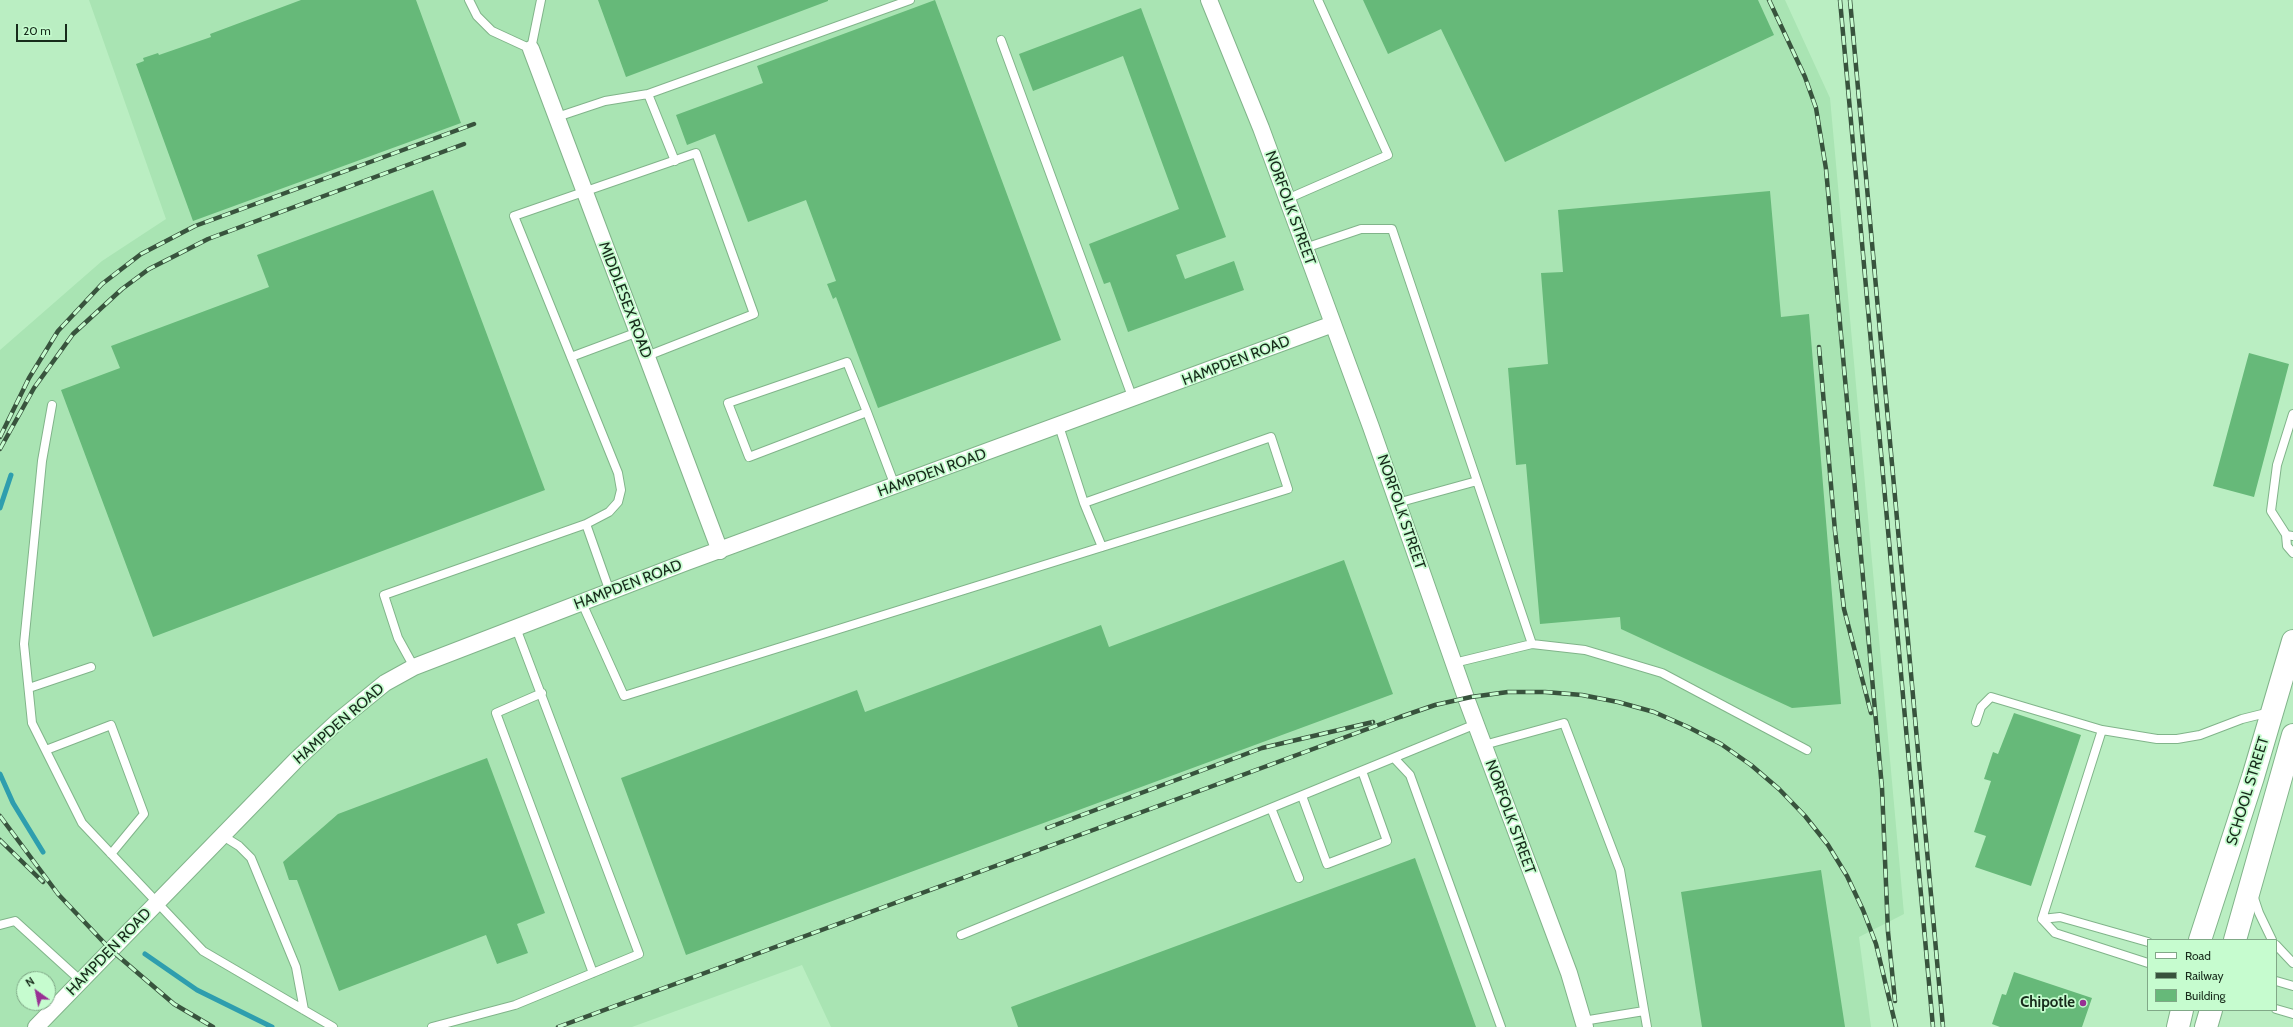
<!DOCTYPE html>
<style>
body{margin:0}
#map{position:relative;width:2293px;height:1027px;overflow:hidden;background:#baeec2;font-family:Cabin,sans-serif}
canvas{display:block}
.legend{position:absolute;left:2147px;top:939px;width:130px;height:72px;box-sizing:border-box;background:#c6fccf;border:1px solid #80a887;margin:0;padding:5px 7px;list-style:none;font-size:12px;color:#172b1b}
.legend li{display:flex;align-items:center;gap:8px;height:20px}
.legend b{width:20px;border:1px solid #80a887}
.north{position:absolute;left:16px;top:971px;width:40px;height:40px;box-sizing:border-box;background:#c6fccf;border:1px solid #80a887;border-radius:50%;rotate:327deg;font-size:11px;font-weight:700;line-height:16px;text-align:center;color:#172b1b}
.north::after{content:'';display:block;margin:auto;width:14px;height:18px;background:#983094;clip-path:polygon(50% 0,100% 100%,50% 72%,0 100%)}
.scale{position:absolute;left:16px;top:24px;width:51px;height:18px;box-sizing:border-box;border:2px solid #172b1b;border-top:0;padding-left:5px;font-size:12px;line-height:14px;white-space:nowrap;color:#172b1b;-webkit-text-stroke:3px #c6fccf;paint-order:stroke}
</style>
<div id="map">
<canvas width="2293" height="1027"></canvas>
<ul class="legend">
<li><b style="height:5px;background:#fff"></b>Road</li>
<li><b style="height:5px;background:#38533d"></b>Railway</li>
<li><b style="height:11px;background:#66b979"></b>Building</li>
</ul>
<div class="north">N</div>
<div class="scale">20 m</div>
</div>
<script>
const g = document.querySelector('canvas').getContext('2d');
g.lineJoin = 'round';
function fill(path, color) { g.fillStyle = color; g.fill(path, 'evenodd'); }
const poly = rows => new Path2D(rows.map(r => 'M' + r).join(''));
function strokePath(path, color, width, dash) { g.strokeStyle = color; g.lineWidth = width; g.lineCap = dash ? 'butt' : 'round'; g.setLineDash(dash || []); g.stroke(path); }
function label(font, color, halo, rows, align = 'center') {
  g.font = font + ' Cabin,sans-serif'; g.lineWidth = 3.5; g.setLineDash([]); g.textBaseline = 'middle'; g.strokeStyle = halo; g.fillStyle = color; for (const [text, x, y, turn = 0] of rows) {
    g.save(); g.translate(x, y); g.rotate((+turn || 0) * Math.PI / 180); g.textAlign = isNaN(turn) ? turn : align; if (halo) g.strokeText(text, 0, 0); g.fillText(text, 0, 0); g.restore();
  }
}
const built = poly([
 [89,0,1785,0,1830,98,1904,914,1859,937,1871,1027,831,1027,802,965,632,1027,0,1027,0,350,102,261,166,219],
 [24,979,48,979,48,1003,24,1003]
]);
const stream = poly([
 [0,508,11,475],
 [0,774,13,803,43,852],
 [145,954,197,990,272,1027]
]);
const building = poly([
 [301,0,416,0,461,123,193,221,136,64,144,61,143,58,158,53,159,55,211,37,210,34],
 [598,0,828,0,828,1,626,77],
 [935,0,1061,340,878,408,836,297,833,299,827,284,836,281,806,200,748,222,715,134,687,145,676,115,763,83,757,66],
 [1363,0,1758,0,1774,35,1505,162,1441,29,1388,54],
 [1141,8,1226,237,1176,255,1185,279,1234,261,1244,290,1128,332,1110,282,1104,284,1089,244,1179,209,1123,56,1033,91,1019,54],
 [433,190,545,490,153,637,61,390,120,368,111,346,269,287,257,255],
 [1770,191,1781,317,1809,314,1841,704,1792,708,1621,629,1620,617,1540,624,1526,464,1516,465,1508,368,1548,364,1541,273,1563,272,1558,210],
 [2249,353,2289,364,2254,497,2213,486],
 [1344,560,1393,694,686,955,621,778,857,690,865,712,1101,625,1109,647],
 [2014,713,2081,735,2031,886,1975,867,1986,836,1974,832,1991,781,1984,779,1993,752,1998,754],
 [487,758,545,913,517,924,528,953,497,964,486,935,339,991,297,880,289,880,283,862,338,814],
 [1415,858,1476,1027,1018,1027,1011,1007],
 [1821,870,1845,1027,1702,1027,1681,892],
 [2014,972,2092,998,2082,1027,2000,1027,1992,1024,2002,994,2006,995]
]);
const lane = poly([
 [469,0,477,16,492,31,531,49,541,0],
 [1001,40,1133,399],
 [648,94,910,0],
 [557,117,605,101,648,94,675,161],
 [1287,199,1388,155,1318,0],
 [1305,248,1361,229,1392,229,1532,644,1454,663],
 [571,357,638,332],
 [52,405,42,461,24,644,32,723,82,823,203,951,333,1027],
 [867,412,749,457,728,403,847,362,867,412,895,486],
 [1084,503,1102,547],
 [1397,503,1477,481],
 [586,524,610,592],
 [2287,536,2271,511,2277,465,2293,414],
 [2293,536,2286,535,2287,546,2293,553],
 [582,603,624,696,1288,489,1271,437,1084,503,1059,426],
 [1532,644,1585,650,1662,673,1807,750],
 [414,667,398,638,384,595,586,524,609,512,618,502,621,490,618,473,514,216,696,153,754,314,647,356],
 [29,688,91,667],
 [542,693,496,713,593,973],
 [1976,722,1981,707,1991,697,2102,730,2042,919],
 [2102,730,2157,739,2177,739,2200,735,2242,719,2270,712],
 [1484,745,1564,723,1620,870,1647,1027],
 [46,750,111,725,144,814,111,854],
 [1394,758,1410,775,1501,1027],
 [1302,796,1327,864,1387,841,1362,771],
 [1271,808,1299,878],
 [223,836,239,846,251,858,296,967,304,1010],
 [2253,895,2259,913,2272,940],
 [2042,919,2055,933,2148,963],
 [2042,919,2060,917,2148,942],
 [0,925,15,921,81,981],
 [961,935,1476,724],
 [2276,945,2293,963],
 [2276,981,2293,986],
 [2276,1009,2293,1014],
 [1583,1021,1644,1011],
 [432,1027,515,1005,639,954,516,628]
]);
const street = poly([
 [1209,0,1261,128,1371,427,1466,698,1569,973,1585,1027],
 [531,49,720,551],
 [36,1027,297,759,337,722,385,683,414,667,684,563,1333,324]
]);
const secondary = poly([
 [2200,940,2253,777,2293,641],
 [2235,940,2293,735],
 [2178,1027,2182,1010],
 [2206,1027,2211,1010]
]);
const rail = poly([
 [1769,0,1805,77,1816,108,1826,169,1882,788,1888,932,1895,1001],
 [1840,0,1933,1027],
 [1850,0,1943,1027],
 [1819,347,1835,531,1844,609,1871,713],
 [0,437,29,378,58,331,102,284,141,254,195,226,474,124],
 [0,449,34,388,73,334,122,289,149,269,208,239,464,144],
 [0,816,58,894,111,950,174,1004,213,1027],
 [1047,828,1262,748,1373,722],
 [0,840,43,882],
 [558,1027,1400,717,1435,705,1471,697,1508,692,1545,692,1582,695,1618,702,1654,712,1688,727,1721,744,1751,765,1779,789,1805,816,1828,845,1847,876,1863,910,1876,944,1896,1027]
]);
const markers = [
 [2083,1003,4,"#983094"]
];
const streetNames = [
 ["NORFOLK STREET",1290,208,70],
 ["MIDDLESEX ROAD",625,300,69],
 ["HAMPDEN ROAD",1236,361,-21],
 ["HAMPDEN ROAD",932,473,-20],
 ["NORFOLK STREET",1401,512,71],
 ["HAMPDEN ROAD",628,585,-21],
 ["HAMPDEN ROAD",339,724,-41],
 ["SCHOOL STREET",2248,791,-73],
 ["NORFOLK STREET",1510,817,70],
 ["HAMPDEN ROAD",109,952,-46]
];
const poiNames = [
 ["Chipotle",2075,1003]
];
fill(built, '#a9e4b3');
strokePath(stream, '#2e9eae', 5);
fill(building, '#66b979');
strokePath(lane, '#81b48a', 10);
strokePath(street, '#81b48a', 18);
strokePath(secondary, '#81b48a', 24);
strokePath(lane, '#fff', 8);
strokePath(street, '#fff', 16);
strokePath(secondary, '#fff', 22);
strokePath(rail, '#38533d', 4.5);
strokePath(rail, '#c6fccf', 3, [9]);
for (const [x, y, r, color] of markers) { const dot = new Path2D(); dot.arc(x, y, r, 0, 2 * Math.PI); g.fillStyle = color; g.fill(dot); strokePath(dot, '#c6fccf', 1.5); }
label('15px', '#172b1b', '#c6fccf', streetNames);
label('bold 15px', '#172b1b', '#c6fccf', poiNames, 'right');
</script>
